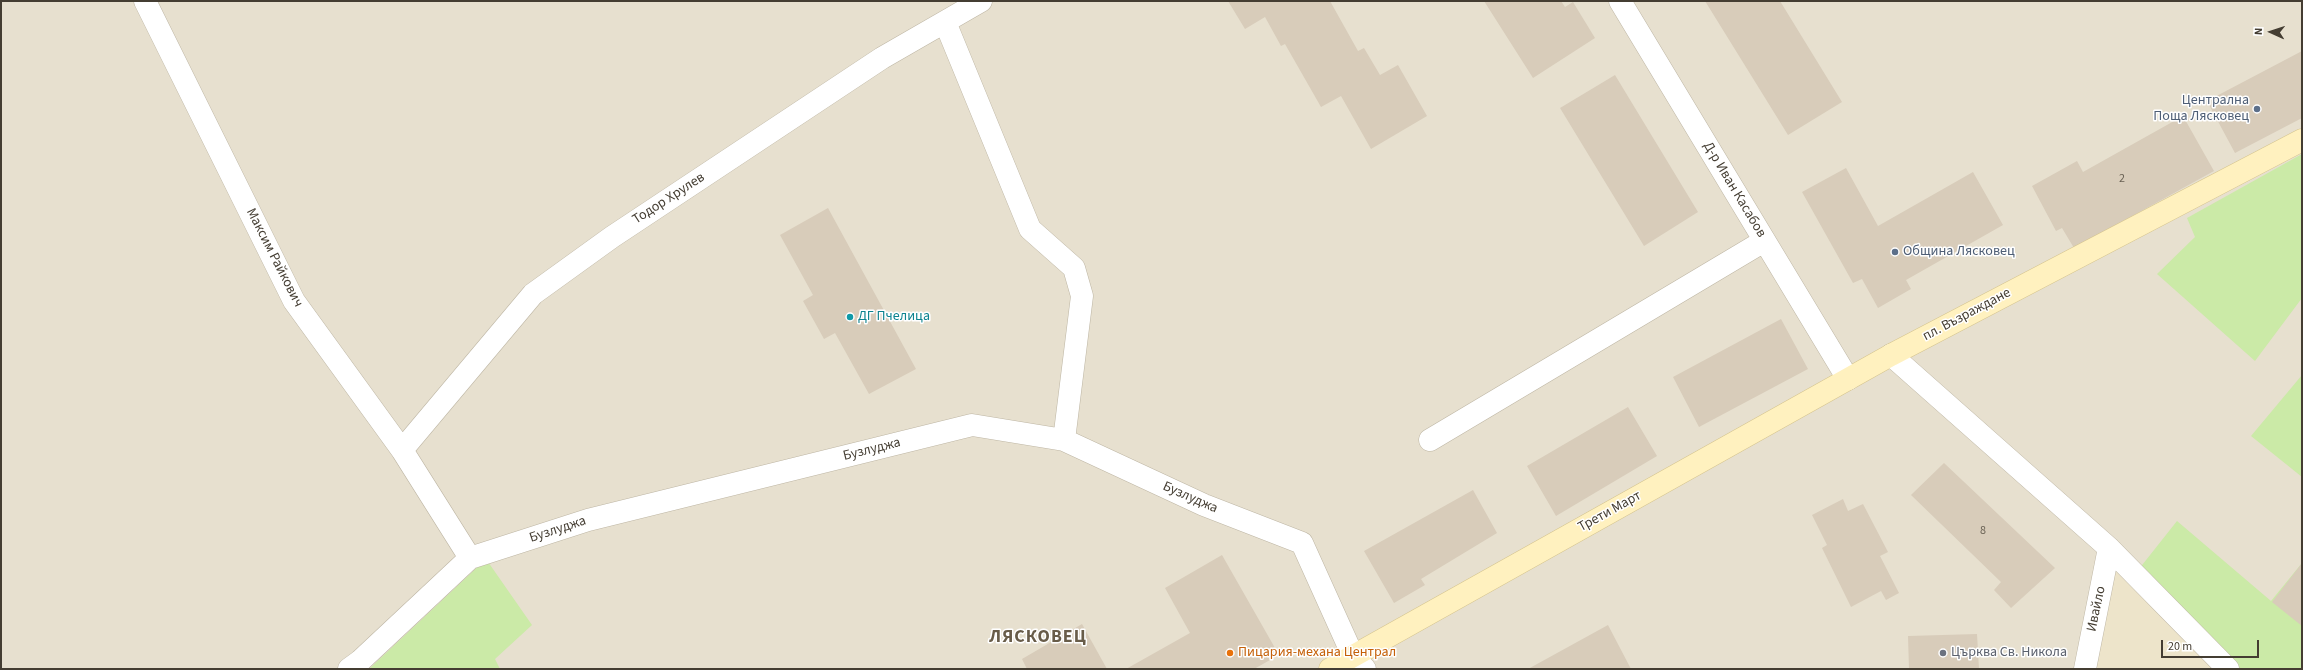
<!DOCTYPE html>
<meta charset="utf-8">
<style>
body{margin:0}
#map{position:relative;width:2303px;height:670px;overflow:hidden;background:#f2eee2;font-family:"Source Sans 3",sans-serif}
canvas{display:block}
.frame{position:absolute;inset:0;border:2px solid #443d32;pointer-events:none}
.north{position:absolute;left:2251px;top:12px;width:40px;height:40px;-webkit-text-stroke:3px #fff;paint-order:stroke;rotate:273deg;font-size:11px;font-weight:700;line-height:16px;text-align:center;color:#443d32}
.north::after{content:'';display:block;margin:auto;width:14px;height:18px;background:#443d32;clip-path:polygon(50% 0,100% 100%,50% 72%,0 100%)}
.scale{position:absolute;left:2161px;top:640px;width:98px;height:18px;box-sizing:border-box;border:2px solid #443d32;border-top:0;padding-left:5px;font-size:12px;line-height:14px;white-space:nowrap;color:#443d32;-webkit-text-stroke:3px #fff;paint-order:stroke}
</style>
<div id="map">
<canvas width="2303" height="670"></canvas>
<div class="frame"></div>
<div class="north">N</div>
<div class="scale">20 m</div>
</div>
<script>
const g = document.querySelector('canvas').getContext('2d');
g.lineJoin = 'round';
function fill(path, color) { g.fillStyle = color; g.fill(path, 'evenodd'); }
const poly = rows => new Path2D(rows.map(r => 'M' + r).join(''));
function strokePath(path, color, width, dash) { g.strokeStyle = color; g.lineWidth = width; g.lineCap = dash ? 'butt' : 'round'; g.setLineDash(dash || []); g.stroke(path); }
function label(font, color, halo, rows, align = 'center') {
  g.font = font + ' "Source Sans 3",sans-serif'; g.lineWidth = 3; g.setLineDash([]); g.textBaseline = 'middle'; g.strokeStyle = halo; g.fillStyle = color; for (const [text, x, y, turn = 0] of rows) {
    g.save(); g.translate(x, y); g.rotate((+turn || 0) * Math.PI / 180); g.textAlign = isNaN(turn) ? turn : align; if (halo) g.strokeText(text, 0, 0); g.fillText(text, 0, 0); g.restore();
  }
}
const residential = poly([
 [1,1,2302,1,2302,669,1,669]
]);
const education = poly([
 [2114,553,2228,669,2092,669]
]);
const green = poly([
 [2302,154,2302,298,2255,361,2157,274,2195,237,2187,218],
 [2302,375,2302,477,2251,436],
 [2177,521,2271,601,2302,563,2302,669,2228,669,2135,574],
 [486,559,532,625,495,659,500,669,369,669]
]);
const building = poly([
 [1228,1,1330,1,1358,51,1364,48,1380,75,1398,65,1427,116,1371,149,1341,96,1321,107,1285,44,1281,46,1265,17,1245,29],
 [1484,1,1561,1,1565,7,1573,2,1595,38,1533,78],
 [1705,1,1780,1,1842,102,1788,135],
 [2302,51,2302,118,2235,153,2207,101],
 [1615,75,1698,212,1644,246,1560,108],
 [2183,116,2214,171,2074,248,2062,228,2056,231,2032,186,2077,161,2083,172],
 [1846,168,1878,226,1973,172,2003,225,1906,280,1911,289,1878,308,1862,279,1853,283,1802,192],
 [828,208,916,369,869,394,835,333,824,339,803,301,813,295,780,235],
 [1781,319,1808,369,1699,427,1673,377],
 [1628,407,1657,456,1556,516,1527,466],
 [1944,463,2055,568,2011,608,1994,590,2001,582,1911,495],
 [1473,490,1497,533,1421,579,1425,585,1394,603,1364,551],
 [1843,499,1848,511,1863,504,1888,552,1880,556,1899,593,1886,600,1881,591,1851,607,1822,548,1827,545,1812,515],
 [1222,555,1279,655,1254,669,1126,669,1190,633,1165,588],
 [2302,563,2302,626,2272,602],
 [1082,624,1107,669,1027,669,1022,659],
 [1608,625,1631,669,1528,669],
 [1977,634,1979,669,1909,669,1908,636]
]);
const street = poly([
 [145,1,294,301,402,450,470,558],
 [1620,1,1848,379],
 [945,22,1030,229,1074,268,1082,296,1064,440],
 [1891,355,2109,548,2228,669],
 [1430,440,1764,241],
 [402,450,533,294,612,237,882,58,981,1],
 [349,669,360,661,470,558,588,520,972,425,1064,440,1204,505,1302,543,1353,656,1365,669],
 [2085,669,2109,548]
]);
const secondary = poly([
 [1330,669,1891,355,2302,140]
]);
const markers = [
 [2257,109,4,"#5c6f8a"],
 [1895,252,4,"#5c6f8a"],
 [850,317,4,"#0f9aa8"],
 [1230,653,4,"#e8710a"],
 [1943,653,4,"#6b7280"]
];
const numberNames = [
 ["2",2122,179],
 ["8",1983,531]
];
const serviceNames = [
 ["Централна",2249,101],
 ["Поща Лясковец",2249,117],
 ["Община Лясковец",1903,252,"left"]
];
const streetNames = [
 ["Д-р Иван Касабов",1734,190,59],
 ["Тодор Хрулев",669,199,-33],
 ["Максим Райкович",274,258,63],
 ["пл. Възраждане",1967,315,-28],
 ["Бузлуджа",872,450,-14],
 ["Бузлуджа",1190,498,24],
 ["Трети Март",1610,512,-29],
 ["Бузлуджа",558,530,-18],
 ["Ивайло",2097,609,-78]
];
const cultureNames = [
 ["ДГ Пчелица",858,317]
];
const foodNames = [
 ["Пицария-механа Централ",1238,653]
];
const worshipNames = [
 ["Църква Св. Никола",1951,653]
];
const districtNames = [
 ["ЛЯСКОВЕЦ",1038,638]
];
fill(residential, '#e7e0cf');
fill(education, '#ede4ca');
fill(green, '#cbeaa7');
fill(building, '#d8ccba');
strokePath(street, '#beb6a4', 23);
strokePath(secondary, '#d5c48e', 23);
strokePath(street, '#fff', 22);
strokePath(secondary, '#fff1bf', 22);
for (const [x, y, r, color] of markers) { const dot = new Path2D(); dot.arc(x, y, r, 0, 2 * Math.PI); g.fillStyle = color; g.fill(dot); strokePath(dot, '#fff', 1.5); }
label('12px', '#696154', null, numberNames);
label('14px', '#4e5e75', '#fff', serviceNames, 'right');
label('14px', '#443d32', '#fff', streetNames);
label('14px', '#0d838f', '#fff', cultureNames, 'left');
label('14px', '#c56008', '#fff', foodNames, 'left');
label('14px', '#5b616d', '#fff', worshipNames, 'left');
g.letterSpacing = '1px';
label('bold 18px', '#685c49', '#fff', districtNames);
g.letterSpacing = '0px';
</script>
